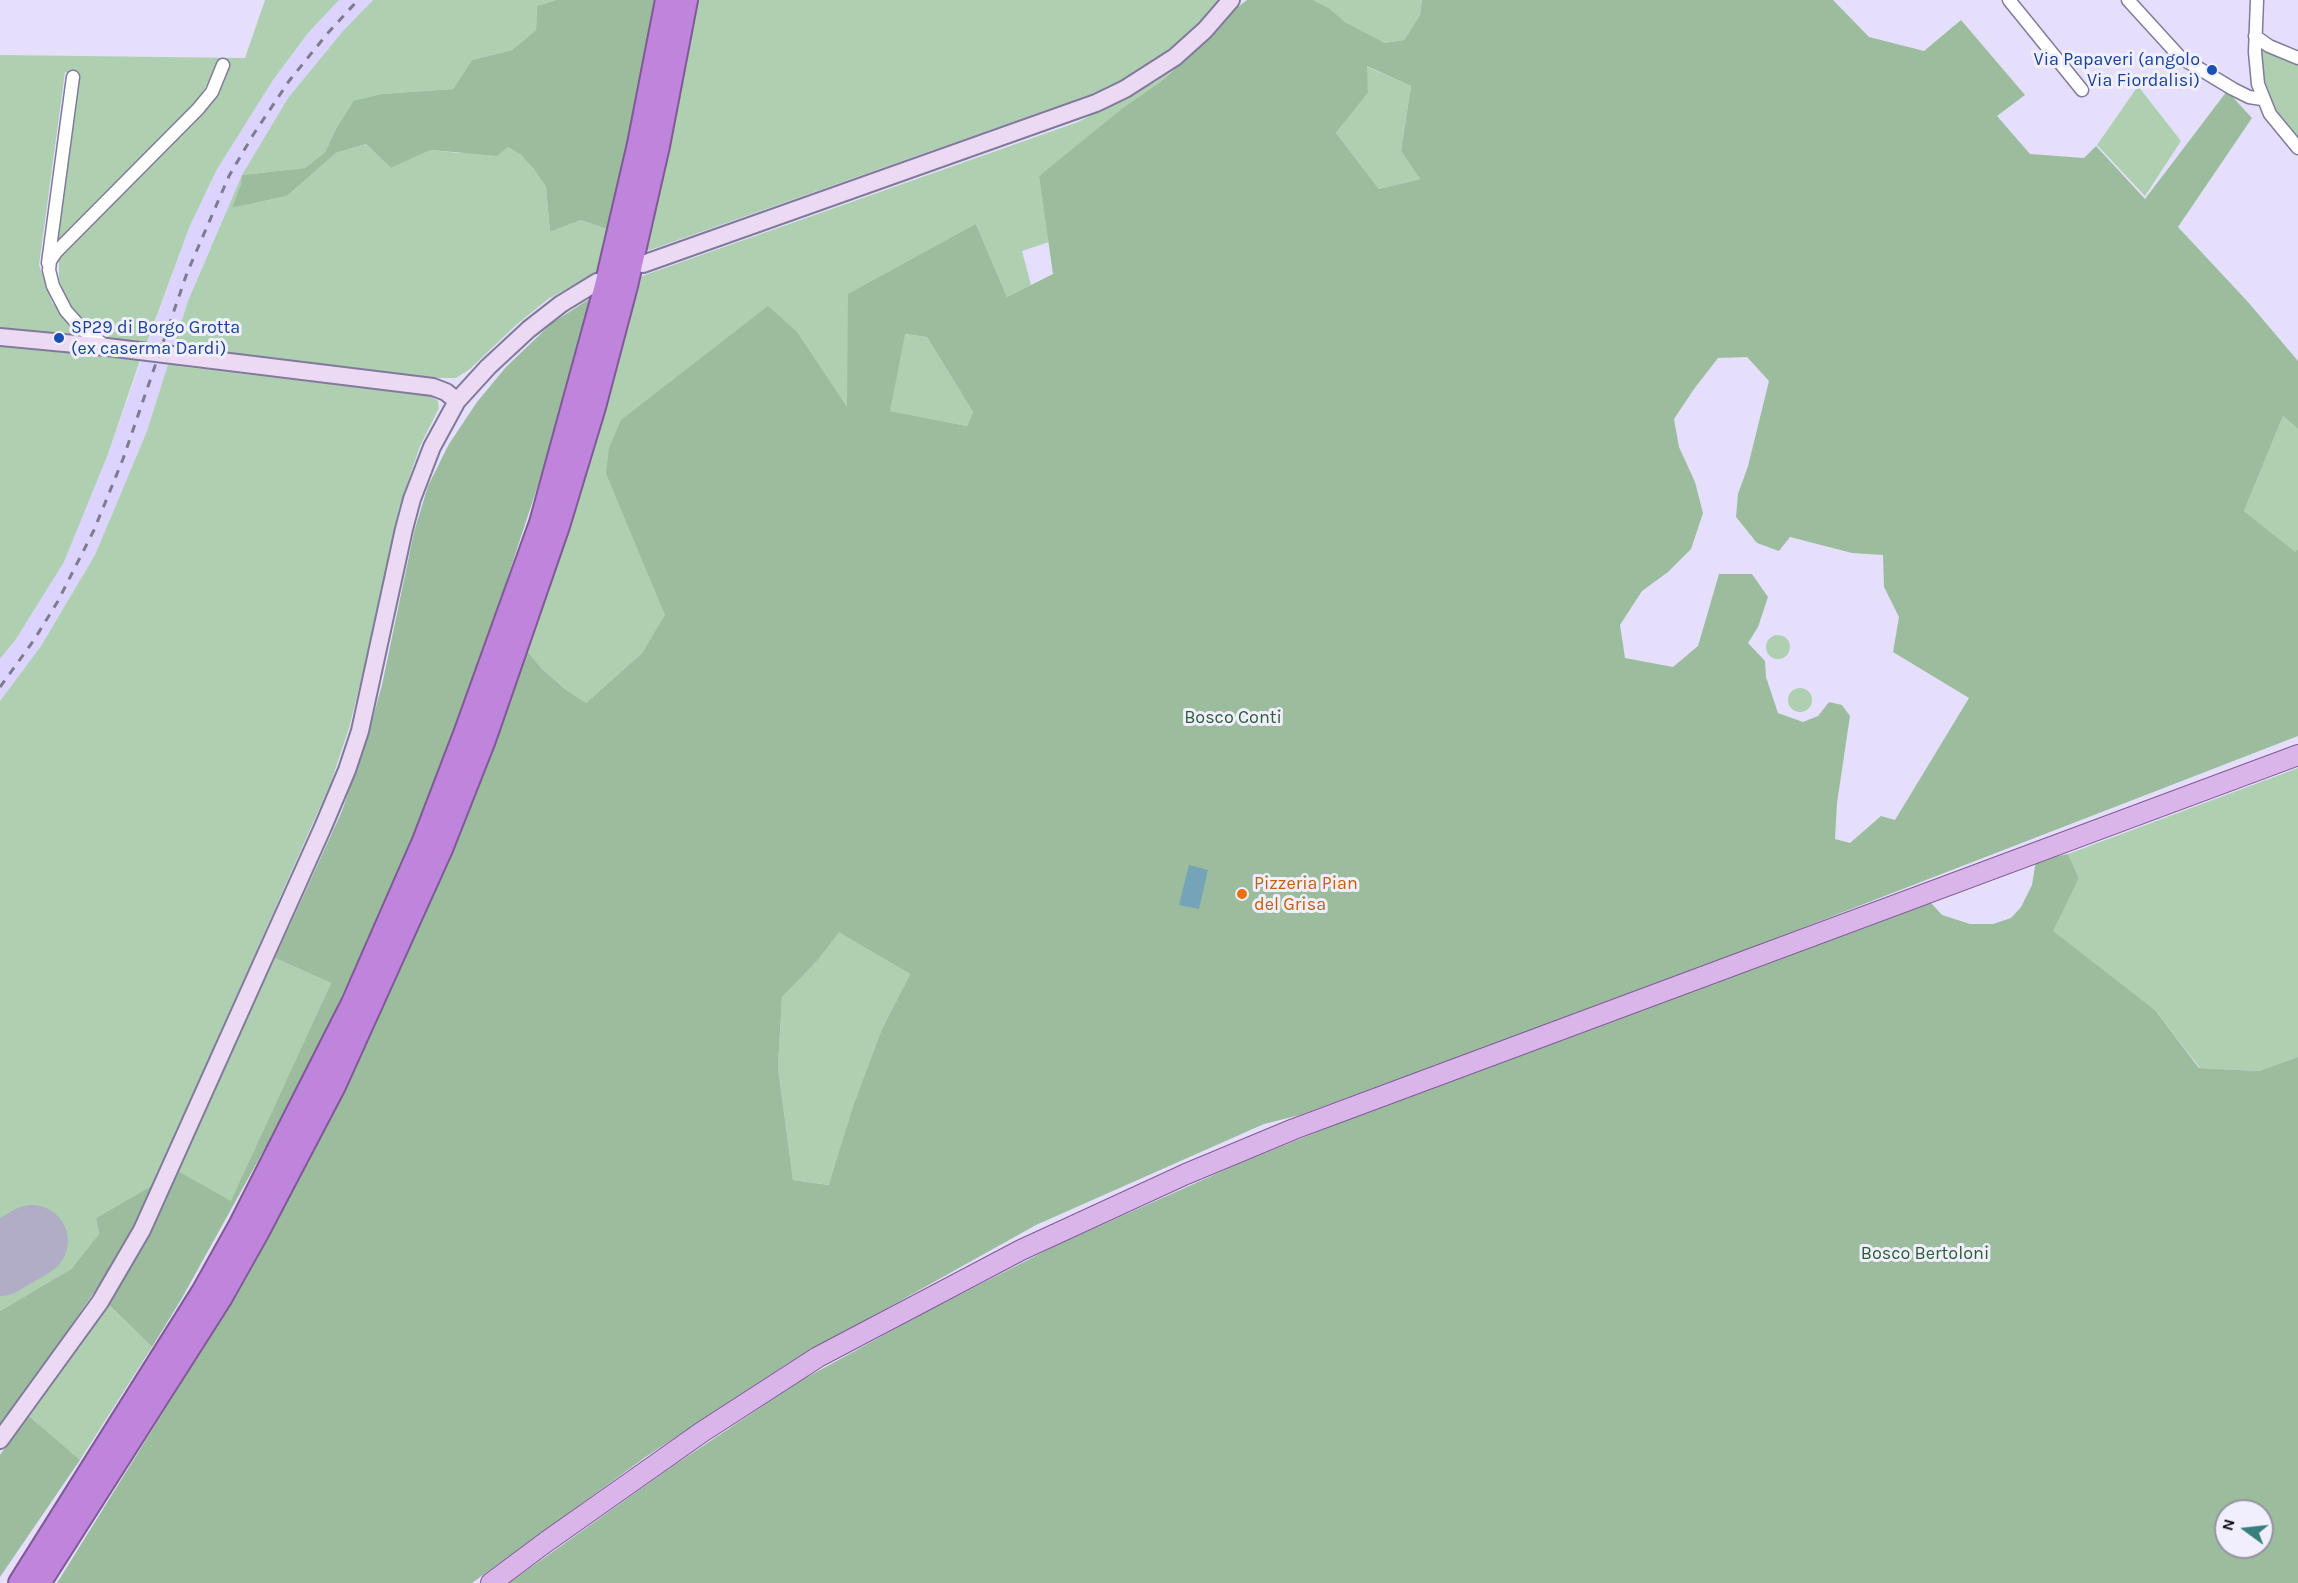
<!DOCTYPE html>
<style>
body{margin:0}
#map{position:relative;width:2298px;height:1583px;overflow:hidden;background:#e5dffc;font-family:Karla,sans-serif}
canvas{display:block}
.north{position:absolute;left:2214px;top:1499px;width:60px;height:60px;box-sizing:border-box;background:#f1effd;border:2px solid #9693a0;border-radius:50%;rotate:285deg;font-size:16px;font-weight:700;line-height:24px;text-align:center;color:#0d0a15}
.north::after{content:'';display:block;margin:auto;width:21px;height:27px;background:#377f7b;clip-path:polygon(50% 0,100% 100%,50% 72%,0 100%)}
</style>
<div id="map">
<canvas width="2298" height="1583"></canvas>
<div class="north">N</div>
</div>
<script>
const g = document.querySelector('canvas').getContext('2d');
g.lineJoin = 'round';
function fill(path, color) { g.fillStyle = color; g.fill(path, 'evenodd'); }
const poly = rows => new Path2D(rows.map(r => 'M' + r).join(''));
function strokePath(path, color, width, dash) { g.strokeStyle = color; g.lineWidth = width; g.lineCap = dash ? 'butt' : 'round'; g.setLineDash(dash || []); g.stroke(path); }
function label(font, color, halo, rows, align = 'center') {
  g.font = font + ' Karla,sans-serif'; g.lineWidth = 6; g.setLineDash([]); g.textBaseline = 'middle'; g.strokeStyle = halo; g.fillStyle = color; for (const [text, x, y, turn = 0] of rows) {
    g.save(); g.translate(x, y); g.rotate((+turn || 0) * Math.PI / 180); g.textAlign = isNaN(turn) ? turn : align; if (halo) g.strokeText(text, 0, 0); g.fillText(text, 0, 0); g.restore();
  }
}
const built = poly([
 [339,0,373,0,343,31,288,98,242,175,188,301,147,431,95,555,41,646,0,701,0,659,16,639,64,562,108,454,189,228,216,171,273,80,308,33]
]);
const green = poly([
 [265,0,339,0,308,33,273,80,216,171,189,228,146,345,114,340,89,325,69,306,59,280,59,259,192,124,212,102,223,79,228,62,218,62,213,75,197,101,57,242,77,74,65,72,39,265,52,302,80,339,0,328,0,55,245,58],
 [373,0,556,0,537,6,536,30,512,50,472,60,453,89,382,94,336,129,325,152,305,168,242,175,242,184,232,208,287,196,336,153,366,144,391,168,431,150,458,153,508,147,521,155,533,168,546,187,550,232,581,220,607,229,598,271,548,299,516,325,470,369,456,378,439,378,181,350,177,366,430,396,438,401,439,408,420,446,399,508,368,652,349,728,331,782,153,1185,96,1218,99,1234,71,1269,0,1311,0,701,41,646,95,555,147,431,188,301,242,175,288,98,343,31],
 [698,0,1221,0,1194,28,1157,60,1117,85,647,251,677,111],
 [1313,0,1422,0,1420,15,1404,40,1385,43,1345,22,1329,8],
 [2262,49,2298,63,2298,141,2287,129,2269,102,2260,72,2260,50],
 [1183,60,1159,83,1039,176,1049,242,1022,251,1031,285,1007,297,976,224,847,408,798,333,606,474,666,615,642,653,586,703,565,689,542,669,527,651,571,522,642,276,1078,122,1157,81],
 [1366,66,1411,86,1401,151,1420,179,1379,189,1336,133,1368,93],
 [2138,86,2181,141,2145,196,2097,145],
 [904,334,927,337,973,412,967,426,889,411],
 [0,345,140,360,108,454,64,562,16,639,0,659],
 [2283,416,2298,429,2298,549,2295,553,2244,511],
 '1766 647a12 12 0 1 1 24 0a12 12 0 1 1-24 0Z',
 '1788 700a12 12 0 1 1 24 0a12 12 0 1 1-24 0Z',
 [2298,768,2298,1057,2259,1071,2200,1068,2155,1010,2052,931,2079,878,2068,854],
 [839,931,910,974,881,1031,853,1106,830,1185,793,1180,778,1068,782,997,817,961],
 [275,958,331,983,231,1202,178,1171],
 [108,1304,152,1347,80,1460,28,1415]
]);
const forest = poly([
 [556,0,655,0,631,125,607,229,581,220,550,232,546,187,533,168,521,155,508,147,497,156,431,150,391,168,366,144,336,153,287,196,232,208,241,184,242,175,305,168,325,152,336,129,354,101,382,94,453,89,472,60,512,50,536,30,537,6],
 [1247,0,1313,0,1329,8,1345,22,1385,43,1404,40,1420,15,1422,0,1833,0,1869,37,1924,51,1961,20,2025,95,1997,116,2030,154,2084,158,2096,146,2145,199,2227,91,2252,118,2178,227,2248,302,2298,361,2298,429,2283,416,2244,511,2295,552,2298,549,2298,736,1673,978,1300,1115,1264,1124,1036,1225,787,1364,647,1456,472,1583,57,1583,241,1287,303,1169,265,1148,182,1298,152,1347,108,1304,164,1205,178,1171,231,1201,331,983,275,958,342,811,368,735,382,685,414,532,428,486,449,444,477,402,506,367,552,323,591,298,567,389,537,488,492,625,454,730,492,744,527,651,542,669,565,689,586,703,642,653,665,615,606,474,609,448,621,420,768,306,798,333,847,407,848,294,976,224,1007,297,1053,274,1039,176,1123,108,1159,83,1206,41,1227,15],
 [1367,66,1411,86,1401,151,1420,179,1379,189,1336,133,1368,93],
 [905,334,927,337,973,412,967,426,890,411],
 [1747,357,1769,381,1748,466,1738,494,1736,517,1757,543,1779,551,1790,537,1852,553,1883,555,1884,587,1899,617,1893,652,1969,698,1895,820,1881,816,1850,843,1835,839,1837,803,1850,716,1842,705,1829,702,1818,716,1803,722,1778,713,1766,677,1765,661,1748,643,1758,627,1768,597,1752,574,1719,574,1698,646,1673,667,1625,658,1620,625,1642,591,1668,572,1691,549,1703,513,1695,482,1679,447,1674,419,1694,389,1718,358],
 [412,838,424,841,306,1073,358,961],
 [839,932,910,974,881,1031,853,1106,829,1185,793,1180,778,1068,782,997,817,961],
 [2068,854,2079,878,2053,931,2155,1010,2199,1068,2259,1071,2298,1057,2298,1583,509,1583,673,1466,800,1381,924,1313,1057,1245,1236,1165,1359,1115,1930,902,1942,915,1970,924,1993,924,2011,918,2021,907,2032,885,2036,860],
 [2226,1511,2262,1511,2262,1547,2226,1547],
 [153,1185,143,1212,117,1259,0,1428,0,1311,71,1269,99,1234,96,1218],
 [28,1415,80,1460,0,1577,0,1455]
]);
const water = poly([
 [1189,865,1208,870,1199,909,1179,905]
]);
const runway = poly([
 [0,1260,32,1241]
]);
const street = poly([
 [2009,0,2082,90],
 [2128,0,2180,57,2233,89,2249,97,2262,99],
 [2257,0,2255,52,2258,84,2270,114,2298,148],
 [2255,36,2269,46,2298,58],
 [48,263,73,77],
 [104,345,83,330,66,311,53,286,49,270,50,261,56,252,198,109,212,92,223,65]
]);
const secondary = poly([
 [643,264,1096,103,1125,89,1175,57,1205,30,1231,0],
 [0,337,107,347,433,387,446,392,457,401],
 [0,1440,100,1302,142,1230,323,827,347,770,360,731,404,529,412,499,432,447,457,401,488,367,529,329,561,304,597,282]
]);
const primary = poly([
 [491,1583,546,1542,702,1432,818,1357,1021,1250,1186,1174,1294,1129,2298,755]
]);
const highway = poly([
 [20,1583,203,1292,241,1224,353,1003,424,841,465,734,541,523,606,286,639,144,667,0],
 [39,1583,221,1297,258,1231,334,1086,441,849,484,740,558,526,594,407,626,286,658,146,686,0]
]);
const rail = poly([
 [0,687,34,640,58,601,94,530,123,459,187,273,229,176,253,135,289,81,327,34,358,0]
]);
const markers = [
 [2212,70,6,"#1a4fb4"],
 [59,338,6,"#1a4fb4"],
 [1242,894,6,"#e8710a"]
];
const transitNames = [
 ["Via Papaveri (angolo",2200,60],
 ["Via Fiordalisi)",2200,81],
 ["SP29 di Borgo Grotta",71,328,"left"],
 ["(ex caserma Dardi)",71,349,"left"]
];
const parkNames = [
 ["Bosco Conti",1233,718],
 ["Bosco Bertoloni",1925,1254]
];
const foodNames = [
 ["Pizzeria Pian",1254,884],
 ["del Grisa",1254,905]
];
fill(built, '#dcd4fe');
fill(green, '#aed0b1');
fill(forest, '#9bbd9e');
fill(water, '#75a3b7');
strokePath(runway, '#b2adc6', 72);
strokePath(street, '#817a9a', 15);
strokePath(secondary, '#817a9a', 20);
strokePath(primary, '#815996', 22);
strokePath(highway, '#815996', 26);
strokePath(street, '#fff', 12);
strokePath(secondary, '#ecdaf4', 16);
strokePath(primary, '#d9b5e9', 20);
strokePath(highway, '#bf84db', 22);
strokePath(rail, '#7f7b8f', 3, [8, 8]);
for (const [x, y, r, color] of markers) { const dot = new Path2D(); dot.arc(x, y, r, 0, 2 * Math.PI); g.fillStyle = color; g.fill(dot); strokePath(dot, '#f1effd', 2); }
label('18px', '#164399', '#f1effd', transitNames, 'right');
label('18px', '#2b5e34', '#f1effd', parkNames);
label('18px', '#c56008', '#f1effd', foodNames, 'left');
</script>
